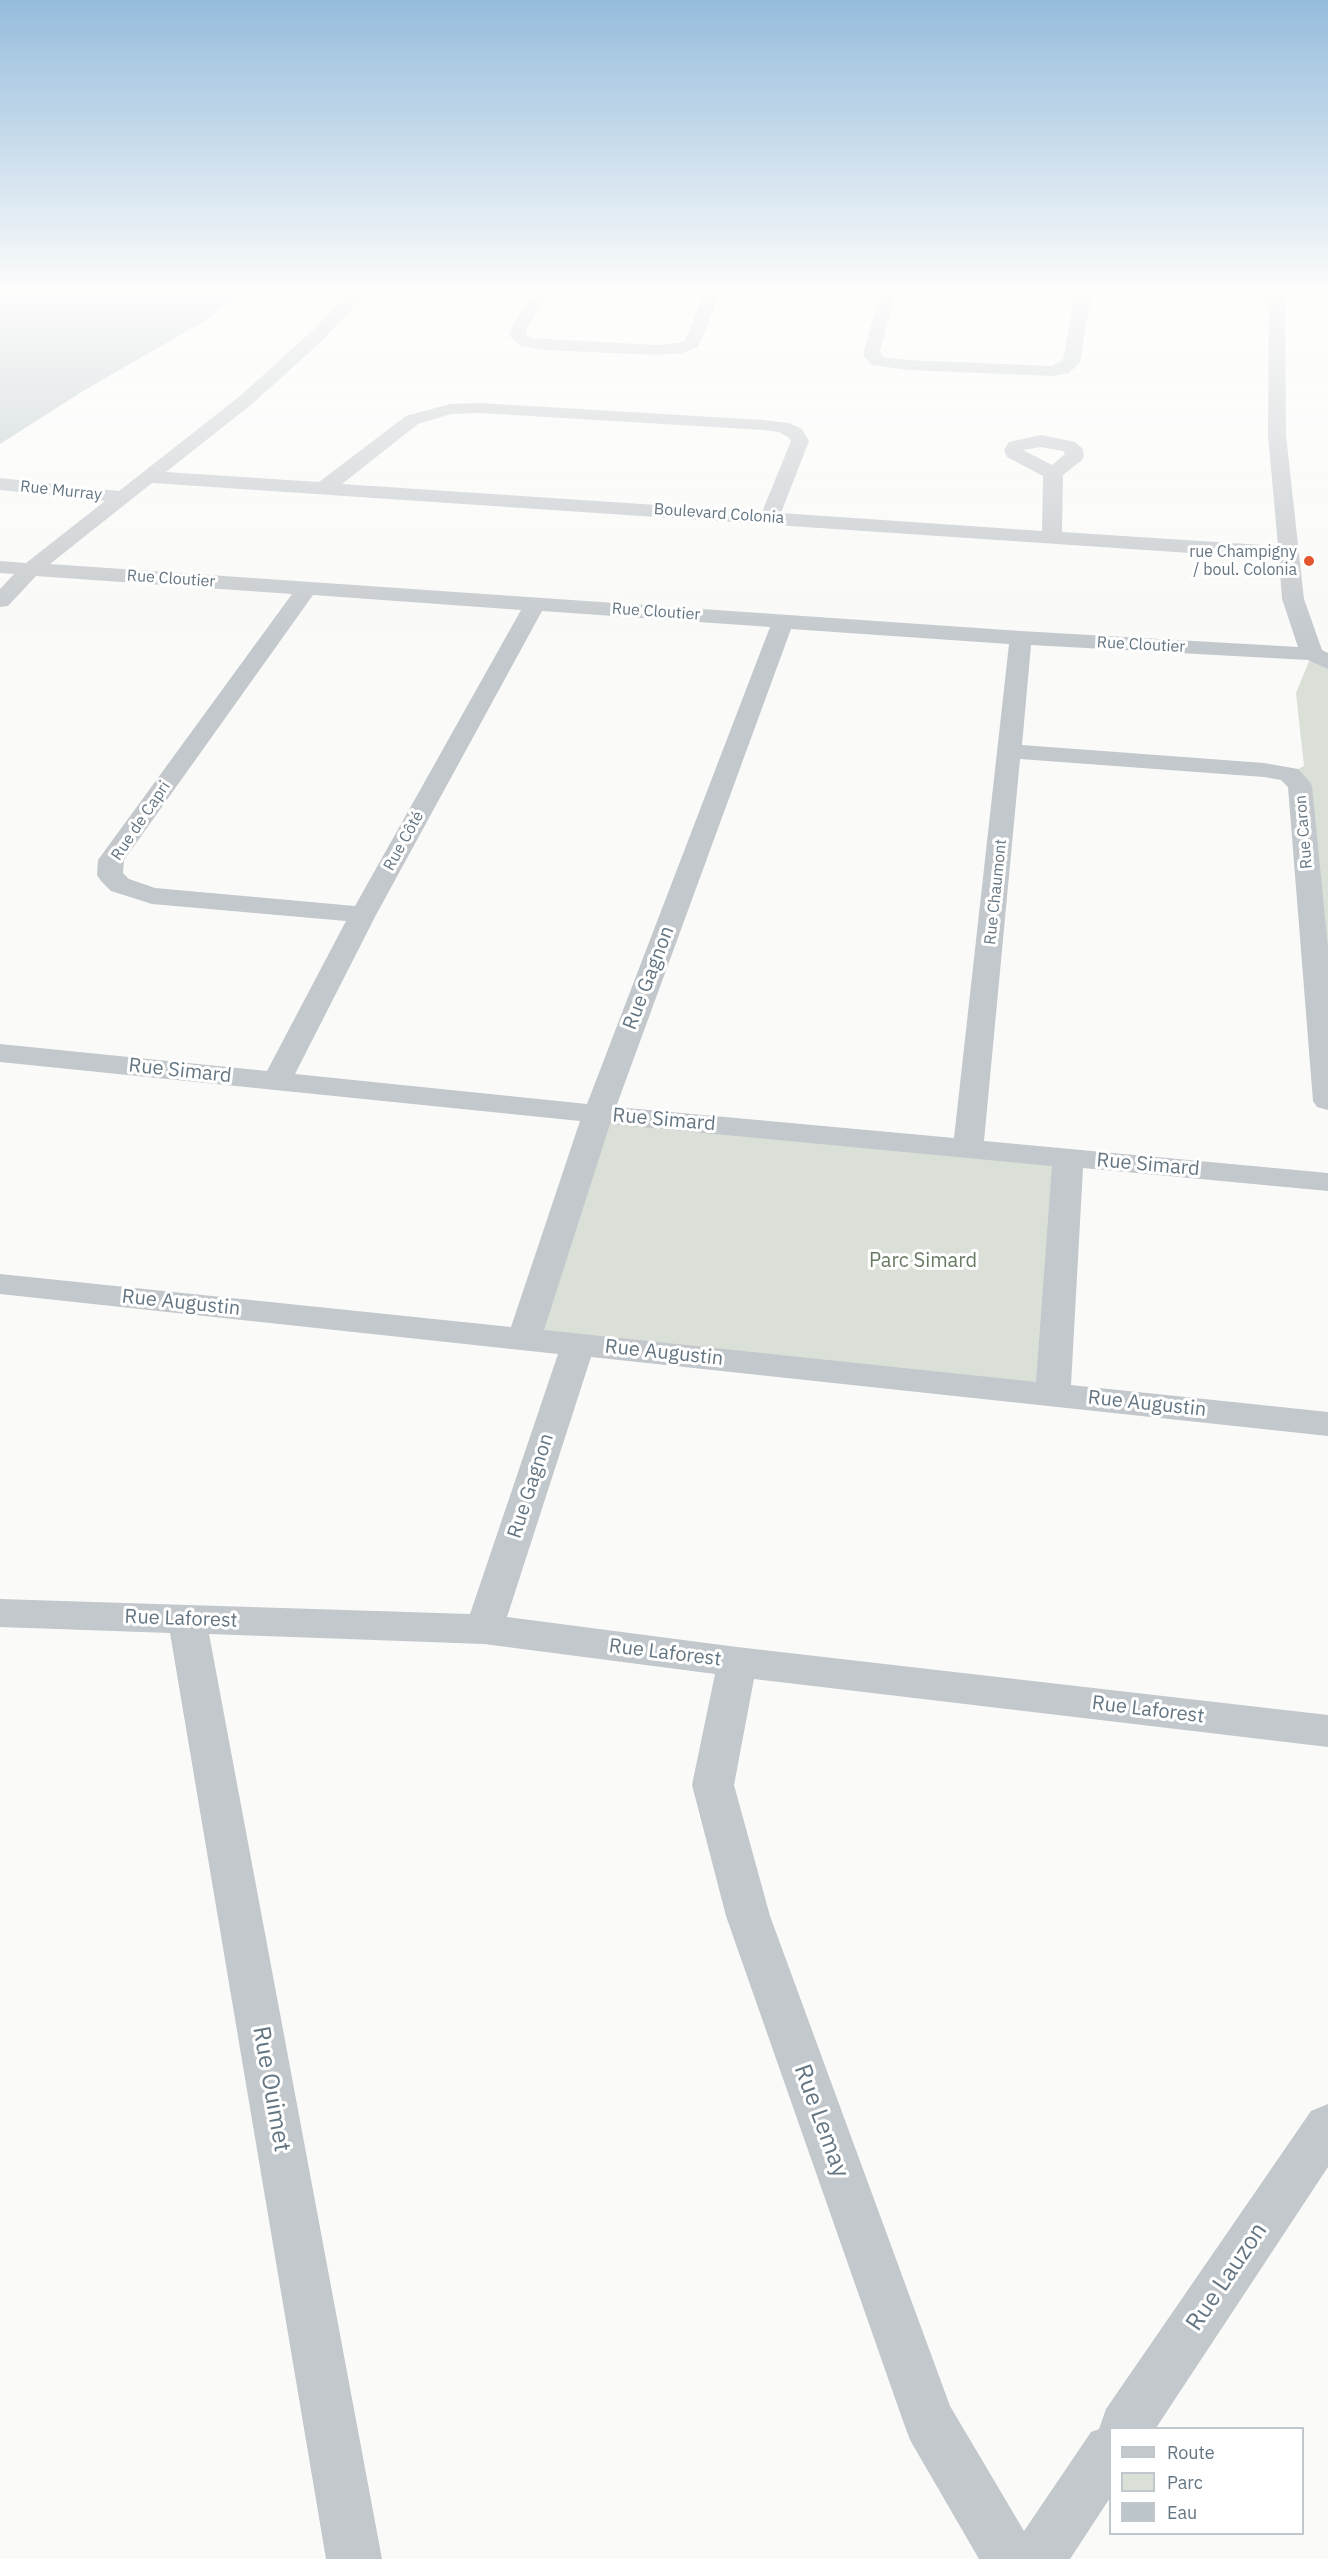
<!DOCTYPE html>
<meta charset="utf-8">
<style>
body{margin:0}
#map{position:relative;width:1328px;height:2559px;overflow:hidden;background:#fafaf8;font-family:"IBM Plex Sans",sans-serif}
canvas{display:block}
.legend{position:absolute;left:1109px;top:2427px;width:195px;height:108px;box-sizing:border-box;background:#fff;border:2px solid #c1c8cd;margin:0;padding:8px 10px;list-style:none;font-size:18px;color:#657683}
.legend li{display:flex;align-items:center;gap:12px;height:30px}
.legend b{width:30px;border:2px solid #c1c8cd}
</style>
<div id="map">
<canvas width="1328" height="2559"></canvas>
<ul class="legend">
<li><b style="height:8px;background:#c3c8cc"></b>Route</li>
<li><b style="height:16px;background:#dadfd7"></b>Parc</li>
<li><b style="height:16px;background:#bbc7cb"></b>Eau</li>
</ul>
</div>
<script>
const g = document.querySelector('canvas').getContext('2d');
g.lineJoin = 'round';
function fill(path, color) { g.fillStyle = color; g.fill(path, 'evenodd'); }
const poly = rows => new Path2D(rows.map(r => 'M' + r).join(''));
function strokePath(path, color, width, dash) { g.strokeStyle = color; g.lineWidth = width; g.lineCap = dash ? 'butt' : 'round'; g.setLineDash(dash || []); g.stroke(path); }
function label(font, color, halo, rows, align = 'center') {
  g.font = font + ' "IBM Plex Sans",sans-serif'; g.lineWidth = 6; g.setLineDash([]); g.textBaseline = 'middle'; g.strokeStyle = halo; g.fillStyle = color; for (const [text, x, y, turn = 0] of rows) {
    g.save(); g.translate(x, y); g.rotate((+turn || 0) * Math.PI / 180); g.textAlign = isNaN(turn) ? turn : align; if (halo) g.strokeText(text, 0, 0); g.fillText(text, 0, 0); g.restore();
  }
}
const green = poly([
 [1312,654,1328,662,1328,1101,1289,774,1304,766,1296,693],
 [598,1114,1068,1158,1053,1394,524,1338]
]);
const water = poly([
 [0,289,246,289,208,319,83,391,0,444]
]);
const minor = poly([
 [353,289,370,289,325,338,252,404,166,472,319,482,406,416,450,404,480,403,763,420,789,423,802,429,809,441,781,513,1042,531,1043,476,1007,457,1004,450,1009,442,1041,435,1075,442,1083,449,1084,456,1082,460,1063,475,1062,532,1278,546,1268,435,1269,300,1127,294,1119,289,1285,289,1286,435,1304,599,1322,650,1328,653,1328,669,1308,660,1031,645,1022,745,1264,763,1298,769,1309,781,1312,786,1328,948,1328,1110,1317,1107,1313,1101,1288,787,1281,780,1264,777,1020,759,984,1141,1328,1173,1328,1191,1083,1168,1071,1385,1328,1412,1328,1436,591,1357,507,1617,737,1647,1328,1715,1328,1747,754,1679,734,1785,770,1916,950,2406,1024,2531,1091,2432,1099,2429,1106,2409,1311,2111,1328,2104,1328,2167,1156,2428,1110,2428,1110,2498,1070,2559,979,2559,910,2440,903,2421,726,1916,692,1785,715,1674,484,1644,209,1634,382,2559,326,2559,170,1633,0,1627,0,1599,470,1614,558,1354,0,1294,0,1274,511,1327,580,1121,0,1062,0,1044,267,1071,346,921,152,904,111,891,101,881,97,875,98,860,292,594,36,576,8,606,0,607,0,589,14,574,0,573,0,561,26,563,105,501,0,490,0,478,119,491,240,396,313,330,353,289],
 [480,413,763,430,779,432,788,437,791,441,762,512,342,484,418,424,451,414,480,413],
 [1041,447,1063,451,1065,454,1052,465,1023,450,1041,447],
 [152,483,1279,559,1282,599,1298,647,1021,631,50,564,152,483],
 [313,595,521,610,355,906,155,888,129,879,123,873,124,860,313,595],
 [542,611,770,627,587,1104,295,1074,376,915,542,611],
 [791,629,1009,644,954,1138,616,1107,791,629],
 [610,1124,1052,1166,1036,1382,544,1330,610,1124],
 [536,289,552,289,527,328,526,334,531,338,657,345,679,343,685,340,706,289,722,289,698,347,683,353,657,355,544,350,520,346,509,335,511,328,536,289],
 [881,289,897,289,880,351,883,357,908,360,1052,366,1063,360,1076,289,1092,289,1080,362,1069,373,1052,376,908,370,872,365,864,357,864,351,881,289]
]);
const markers = [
 [1309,561,6,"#e4572e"]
];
const farStreetnames = [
 ["Rue Murray",61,491,6],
 ["Boulevard Colonia",719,514,4],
 ["Rue Cloutier",171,579,4],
 ["Rue Cloutier",656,612,4],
 ["Rue Cloutier",1141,645,3],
 ["Rue de Capri",141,821,-56],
 ["Rue Caron",1304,832,-95],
 ["Rue Côté",404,841,-61],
 ["Rue Chaumont",996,892,-84]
];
const farPoinames = [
 ["rue Champigny",1297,552],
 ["/ boul. Colonia",1297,570]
];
const streetNames = [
 ["Rue Gagnon",649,978,-69],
 ["Rue Simard",180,1071,6],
 ["Rue Simard",664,1120,5],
 ["Rue Simard",1148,1165,5],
 ["Rue Augustin",181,1303,6],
 ["Rue Augustin",664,1353,6],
 ["Rue Augustin",1147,1404,6],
 ["Rue Gagnon",531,1486,-72],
 ["Rue Laforest",181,1619,2],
 ["Rue Laforest",665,1653,7],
 ["Rue Laforest",1148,1710,7]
];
const parkNames = [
 ["Parc Simard",923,1261]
];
const nearStreetnames = [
 ["Rue Ouimet",271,2089,80],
 ["Rue Lemay",821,2121,70],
 ["Rue Lauzon",1227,2277,-56]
];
fill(green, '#dadfd7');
fill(water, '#bbc7cb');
fill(minor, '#c3c8cc');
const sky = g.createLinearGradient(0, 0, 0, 647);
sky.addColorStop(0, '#96bcdc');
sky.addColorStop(0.45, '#fdfdfc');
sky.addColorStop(1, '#fdfdfc00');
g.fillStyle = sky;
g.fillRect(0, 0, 1328, 647);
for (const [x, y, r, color] of markers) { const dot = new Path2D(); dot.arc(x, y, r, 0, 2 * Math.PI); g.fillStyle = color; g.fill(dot); strokePath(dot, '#fff', 2); }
label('16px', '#657683', '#fff', farStreetnames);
label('16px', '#657683', '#fff', farPoinames, 'right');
label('20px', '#657683', '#fff', streetNames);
label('20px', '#687a64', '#fff', parkNames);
label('24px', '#657683', '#fff', nearStreetnames);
</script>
